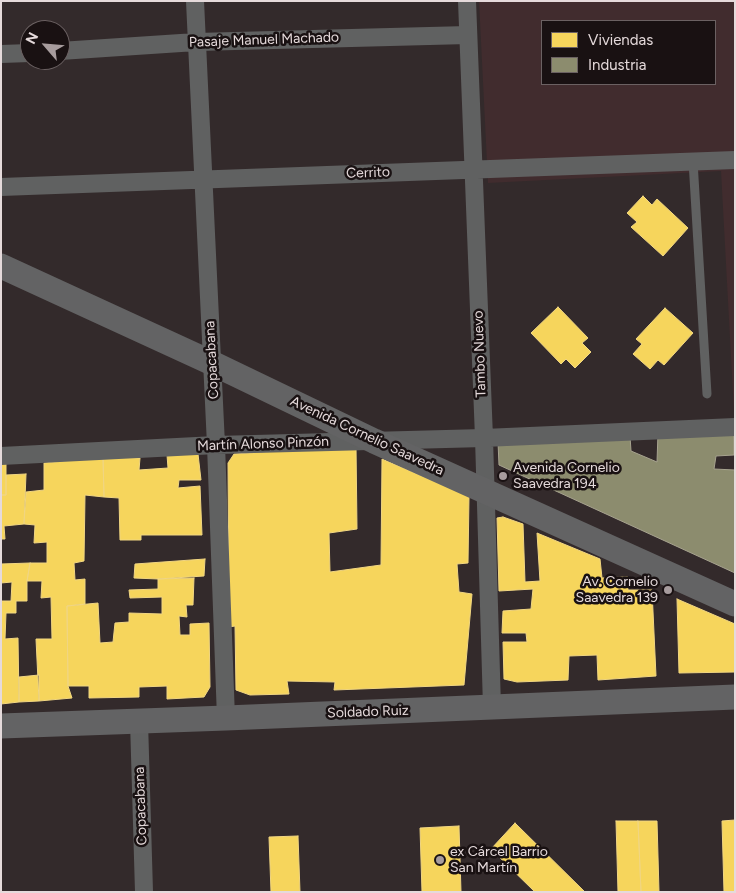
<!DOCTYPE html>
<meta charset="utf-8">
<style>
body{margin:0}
#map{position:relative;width:736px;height:893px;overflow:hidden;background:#332a2b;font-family:Figtree,sans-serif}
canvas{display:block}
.frame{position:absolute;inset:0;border:2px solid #e5dadb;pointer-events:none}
.legend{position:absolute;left:541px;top:20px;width:175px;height:65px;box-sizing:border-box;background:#191112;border:1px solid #6b6162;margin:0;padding:6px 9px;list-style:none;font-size:15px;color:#e5dadb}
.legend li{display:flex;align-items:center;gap:10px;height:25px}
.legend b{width:25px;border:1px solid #6b6162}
.north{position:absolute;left:20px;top:20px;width:50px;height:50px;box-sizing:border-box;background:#191112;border:1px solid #6b6162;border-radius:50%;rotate:297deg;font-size:14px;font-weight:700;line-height:20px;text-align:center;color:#e5dadb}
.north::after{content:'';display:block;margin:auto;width:18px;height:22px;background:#a79c9d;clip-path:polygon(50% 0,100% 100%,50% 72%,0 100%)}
</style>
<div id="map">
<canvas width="736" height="893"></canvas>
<div class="frame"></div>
<ul class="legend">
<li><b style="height:14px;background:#f6d55c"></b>Viviendas</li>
<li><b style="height:14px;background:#8c8c6e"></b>Industria</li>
</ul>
<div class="north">N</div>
</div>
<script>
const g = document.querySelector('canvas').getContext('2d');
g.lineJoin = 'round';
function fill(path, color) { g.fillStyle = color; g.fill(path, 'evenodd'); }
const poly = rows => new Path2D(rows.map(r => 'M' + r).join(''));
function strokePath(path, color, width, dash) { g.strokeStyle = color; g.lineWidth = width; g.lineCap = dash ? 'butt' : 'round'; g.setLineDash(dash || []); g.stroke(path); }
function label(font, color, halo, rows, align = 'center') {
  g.font = font + ' Figtree,sans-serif'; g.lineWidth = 5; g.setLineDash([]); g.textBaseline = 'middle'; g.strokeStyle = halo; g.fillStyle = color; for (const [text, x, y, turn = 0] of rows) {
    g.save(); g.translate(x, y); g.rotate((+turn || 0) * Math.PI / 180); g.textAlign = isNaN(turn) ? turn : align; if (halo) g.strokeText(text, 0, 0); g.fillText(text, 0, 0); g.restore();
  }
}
const built = poly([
 [479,1,735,1,735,431,721,171,488,183],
 [542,21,715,21,715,84,542,84]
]);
const homes = poly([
 [643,196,652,205,657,199,688,228,663,256,631,227,637,222,627,213,643,196],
 [558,307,588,338,582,343,591,352,575,368,566,359,561,364,531,333,558,307],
 [665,308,693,333,664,365,658,360,650,369,633,354,642,344,636,339,665,308],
 [356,446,357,529,329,533,330,572,381,565,382,459,469,496,468,563,457,564,459,592,472,594,464,685,334,690,335,682,287,681,289,694,250,695,236,690,235,626,229,627,228,463,234,454,356,446],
 [198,454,201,480,179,480,178,488,200,486,202,535,141,535,141,540,120,540,119,498,104,497,103,457,140,458,139,470,168,468,167,455,198,454],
 [103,457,104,497,85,495,84,561,74,563,75,580,85,579,85,604,67,606,68,686,72,698,39,701,36,639,52,639,51,597,41,598,42,581,27,581,30,563,47,563,47,542,34,543,35,525,24,524,26,492,44,490,44,463,103,457],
 [1,463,6,463,6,495,1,495,1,463],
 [26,474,24,524,4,526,5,539,1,539,1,495,6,495,6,475,26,474],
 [503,517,523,524,525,582,540,581,537,533,600,559,602,578,628,577,628,590,652,590,656,676,598,680,597,655,569,656,568,680,517,682,504,679,503,642,527,642,526,633,502,633,503,611,531,609,533,589,499,591,497,518,503,517],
 [205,559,204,576,158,579,134,578,135,564,205,559],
 [30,563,27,581,27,601,16,601,16,613,6,613,5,639,18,638,19,702,1,704,1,601,11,601,12,582,1,583,1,564,30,563],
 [194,578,193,605,186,605,187,617,179,616,180,635,190,635,190,624,209,623,210,687,204,697,167,699,167,686,139,687,139,697,89,698,89,686,68,686,67,606,98,603,100,643,113,642,115,623,129,622,129,613,162,614,162,597,130,598,129,590,158,589,158,579,194,578],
 [677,599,735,624,735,672,679,673,677,599],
 [39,675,39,701,19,702,19,677,39,675],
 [735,820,735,892,724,892,722,821,735,820],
 [616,821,638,821,641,892,618,892,616,821],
 [638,821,657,821,659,892,641,892,638,821],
 [515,823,585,892,535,892,491,849,515,823],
 [459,826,461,892,422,892,420,828,459,826],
 [298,836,300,892,271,892,269,837,298,836]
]);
const industry = poly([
 [734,431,734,455,716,456,714,469,735,470,735,573,499,465,498,442,630,436,631,451,657,462,658,433,734,431]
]);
const lane = poly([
 [693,161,707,394]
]);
const street = poly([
 [195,1,216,445,226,718],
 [467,1,484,438,492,707],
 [60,51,196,42,468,35],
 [1,54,30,53],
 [1,187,735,160],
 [1,456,216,445,484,438,735,427],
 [139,721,144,892]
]);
const secondary = poly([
 [1,266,212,363,374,441,735,604],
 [1,726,226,718,735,697]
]);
const markers = [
 [503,476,5,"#a79c9d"],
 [668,590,5,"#a79c9d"],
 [440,860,5,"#a79c9d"]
];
const streetNames = [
 ["Pasaje Manuel Machado",264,40,-2],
 ["Cerrito",368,173,-2],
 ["Tambo Nuevo",480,354,-92],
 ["Copacabana",212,360,-93],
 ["Avenida Cornelio Saavedra",367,436,25],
 ["Martín Alonso Pinzón",263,444,-2],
 ["Soldado Ruiz",368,712,-2],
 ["Copacabana",141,806,-92]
];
const poiNames = [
 ["Avenida Cornelio",513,468],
 ["Saavedra 194",513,484],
 ["Av. Cornelio",658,582,"right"],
 ["Saavedra 139",658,598,"right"],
 ["ex Cárcel Barrio",450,852],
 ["San Martín",450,868]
];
fill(built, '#412c2e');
fill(homes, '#f6d55c');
strokePath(homes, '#f1d682', 1);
fill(industry, '#8c8c6e');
strokePath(industry, '#a7a38f', 1);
strokePath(lane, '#606161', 9);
strokePath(street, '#606161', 18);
strokePath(secondary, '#636364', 25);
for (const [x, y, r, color] of markers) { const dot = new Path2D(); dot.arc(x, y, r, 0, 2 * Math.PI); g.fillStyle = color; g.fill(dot); strokePath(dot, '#191112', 2); }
label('14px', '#e5dadb', '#191112', streetNames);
label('14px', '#e5dadb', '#191112', poiNames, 'left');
</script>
